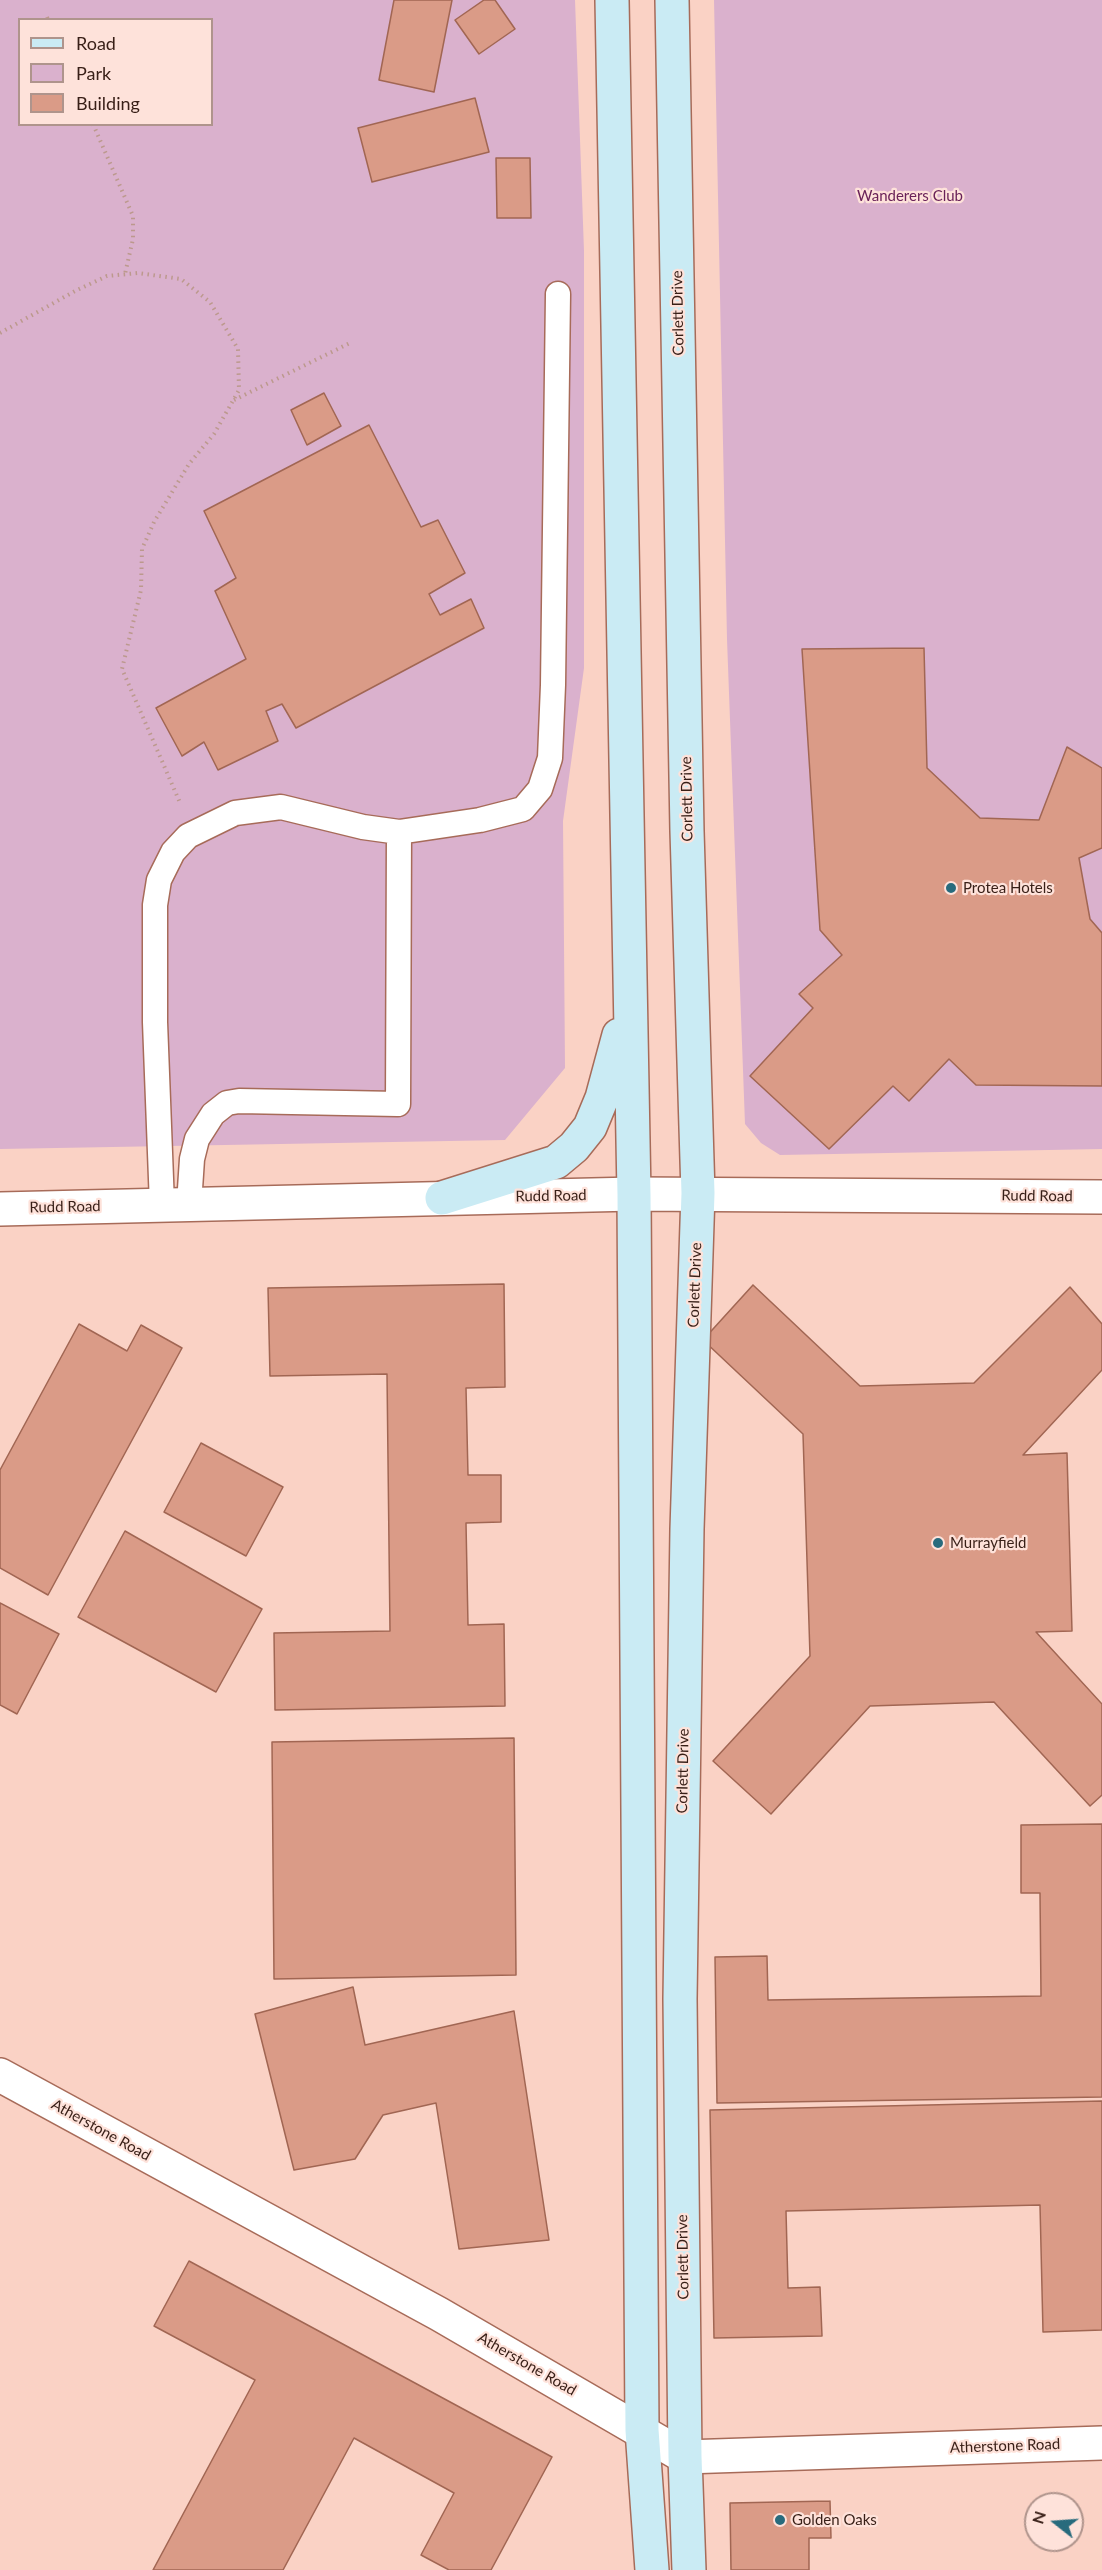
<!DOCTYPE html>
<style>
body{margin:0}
#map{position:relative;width:1102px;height:2570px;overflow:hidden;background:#fad2c5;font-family:Lato,sans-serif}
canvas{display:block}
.legend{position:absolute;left:18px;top:18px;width:195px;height:108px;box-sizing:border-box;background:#fee2da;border:2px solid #af948c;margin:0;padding:8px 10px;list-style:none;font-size:18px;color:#381f17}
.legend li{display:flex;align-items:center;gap:12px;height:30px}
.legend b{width:30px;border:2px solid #af948c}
.north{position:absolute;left:1024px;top:2492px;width:60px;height:60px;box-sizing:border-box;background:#fee2da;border:2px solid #af948c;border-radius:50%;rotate:287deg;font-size:16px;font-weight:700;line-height:24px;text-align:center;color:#381f17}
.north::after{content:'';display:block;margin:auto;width:21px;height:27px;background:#286b7d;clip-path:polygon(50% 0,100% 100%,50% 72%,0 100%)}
</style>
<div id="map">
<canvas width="1102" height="2570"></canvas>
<ul class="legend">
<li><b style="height:8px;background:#caebf4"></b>Road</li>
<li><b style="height:16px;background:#dab1cd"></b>Park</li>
<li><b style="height:16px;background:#da9b87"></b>Building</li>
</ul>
<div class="north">N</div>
</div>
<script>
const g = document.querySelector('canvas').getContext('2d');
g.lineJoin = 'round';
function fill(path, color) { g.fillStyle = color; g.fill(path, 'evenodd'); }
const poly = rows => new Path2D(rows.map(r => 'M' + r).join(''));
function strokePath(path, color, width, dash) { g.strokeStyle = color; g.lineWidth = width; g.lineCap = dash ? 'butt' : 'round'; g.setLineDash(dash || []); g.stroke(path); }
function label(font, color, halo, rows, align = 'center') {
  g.font = font + ' Lato,sans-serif'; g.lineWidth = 4.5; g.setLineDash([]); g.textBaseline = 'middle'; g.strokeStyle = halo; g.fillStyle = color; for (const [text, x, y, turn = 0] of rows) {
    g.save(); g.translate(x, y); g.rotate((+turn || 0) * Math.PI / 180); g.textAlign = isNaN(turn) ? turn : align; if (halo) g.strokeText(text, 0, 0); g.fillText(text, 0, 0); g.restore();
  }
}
const green = poly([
 [0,0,575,0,584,251,584,668,563,821,565,1068,505,1140,0,1149],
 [20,20,212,20,212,124,20,124],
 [714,0,1102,0,1102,1149,780,1155,761,1143,745,1124,727,639]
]);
const building = poly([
 [394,0,452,0,434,92,379,80,394,0],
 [484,0,495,0,515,29,479,54,455,20,484,0],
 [475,98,489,152,372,182,358,128,475,98],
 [496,158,530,158,531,218,497,218,496,158],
 [324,393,341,426,307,445,291,410,324,393],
 [369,425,421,527,438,520,465,573,429,594,440,615,471,599,484,628,296,728,282,704,266,711,278,741,218,770,204,742,182,756,156,708,246,659,215,591,236,578,204,511,369,425],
 [924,648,927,768,980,818,1039,820,1067,747,1102,768,1102,848,1079,858,1090,919,1102,933,1102,1086,976,1085,949,1059,909,1101,893,1086,829,1149,750,1076,813,1008,799,994,842,955,820,930,802,649,924,648],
 [504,1284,505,1387,466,1388,468,1475,501,1475,501,1522,466,1523,468,1625,504,1624,505,1706,275,1710,274,1633,390,1631,387,1374,270,1376,268,1288,504,1284],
 [753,1285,860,1386,974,1383,1070,1287,1102,1324,1102,1370,1023,1455,1067,1453,1072,1631,1036,1632,1102,1704,1102,1795,1090,1806,994,1702,870,1706,771,1814,713,1761,810,1656,803,1434,703,1340,753,1285],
 [79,1324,127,1351,141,1325,182,1348,48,1595,0,1568,0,1470,79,1324],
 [201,1443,283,1487,246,1556,164,1512,201,1443],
 [125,1531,262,1609,216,1692,78,1617,125,1531],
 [0,1603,59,1634,17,1714,0,1705,0,1603],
 [514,1738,516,1975,274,1979,272,1742,514,1738],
 [1102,1824,1102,2097,717,2103,715,1957,767,1956,768,2000,1041,1996,1040,1893,1021,1893,1021,1825,1102,1824],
 [353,1987,365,2045,514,2011,549,2240,459,2249,436,2103,383,2115,355,2159,294,2170,255,2014,353,1987],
 [1102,2101,1102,2330,1043,2332,1040,2205,786,2211,788,2288,820,2287,822,2336,714,2338,710,2110,1102,2101],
 [189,2261,552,2457,491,2570,449,2570,421,2555,454,2493,354,2438,283,2570,153,2570,255,2380,154,2326,189,2261],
 [830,2501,831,2538,809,2538,809,2570,731,2570,730,2503,830,2501]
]);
const path = poly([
 [47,17,48,20],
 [93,124,133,216,133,239,125,274],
 [0,333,75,291,107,276,138,273,181,279,210,302,238,349,239,390,214,434,189,464,154,522,142,549,141,590,122,669,181,805],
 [234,400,352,342]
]);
const lane = poly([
 [189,1204,192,1159,197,1139,213,1114,227,1103,239,1101,398,1104,399,832],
 [162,1205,155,1022,155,905,159,880,173,852,188,836,235,813,281,807,363,827,399,832,480,820,523,809,540,789,550,758,553,685,558,294]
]);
const street = poly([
 [0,1209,634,1194,1102,1197],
 [0,2075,439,2314,685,2457,1102,2443]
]);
const secondary = poly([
 [612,0,634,1194,642,2430,652,2570],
 [672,0,687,831,698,1193,687,1529,680,1999,685,2457,689,2570],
 [442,1198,556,1162,574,1147,590,1127,602,1098,619,1035]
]);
const markers = [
 [951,888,6,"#286b7d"],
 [938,1543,6,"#286b7d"],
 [780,2520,6,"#286b7d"]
];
const parkNames = [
 ["Wanderers Club",910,196]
];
const streetNames = [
 ["Corlett Drive",678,313,-91],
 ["Corlett Drive",687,799,-91],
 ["Rudd Road",551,1196,-1],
 ["Rudd Road",1037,1196,1],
 ["Rudd Road",65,1207,-1],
 ["Corlett Drive",695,1285,-88],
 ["Corlett Drive",683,1771,-89],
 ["Atherstone Road",101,2130,29],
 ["Corlett Drive",683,2257,-91],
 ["Atherstone Road",527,2364,30],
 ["Atherstone Road",1005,2446,-2]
];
const poiNames = [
 ["Protea Hotels",963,888],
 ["Murrayfield",950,1543],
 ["Golden Oaks",792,2520]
];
fill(green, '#dab1cd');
fill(building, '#da9b87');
strokePath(building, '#a16653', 1.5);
strokePath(lane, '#a76b59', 27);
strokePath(street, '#a76b59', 36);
strokePath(secondary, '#a76b59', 36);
strokePath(path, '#bc998d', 4, [1.5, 4.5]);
strokePath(lane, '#fff', 24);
strokePath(street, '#fff', 33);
strokePath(secondary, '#caebf4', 33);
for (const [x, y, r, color] of markers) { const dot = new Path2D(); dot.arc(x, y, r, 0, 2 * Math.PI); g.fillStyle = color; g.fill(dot); strokePath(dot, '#fee2da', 2); }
label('15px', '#6a2259', '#fee2da', parkNames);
label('15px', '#381f17', '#fee2da', streetNames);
label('15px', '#381f17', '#fee2da', poiNames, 'left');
</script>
